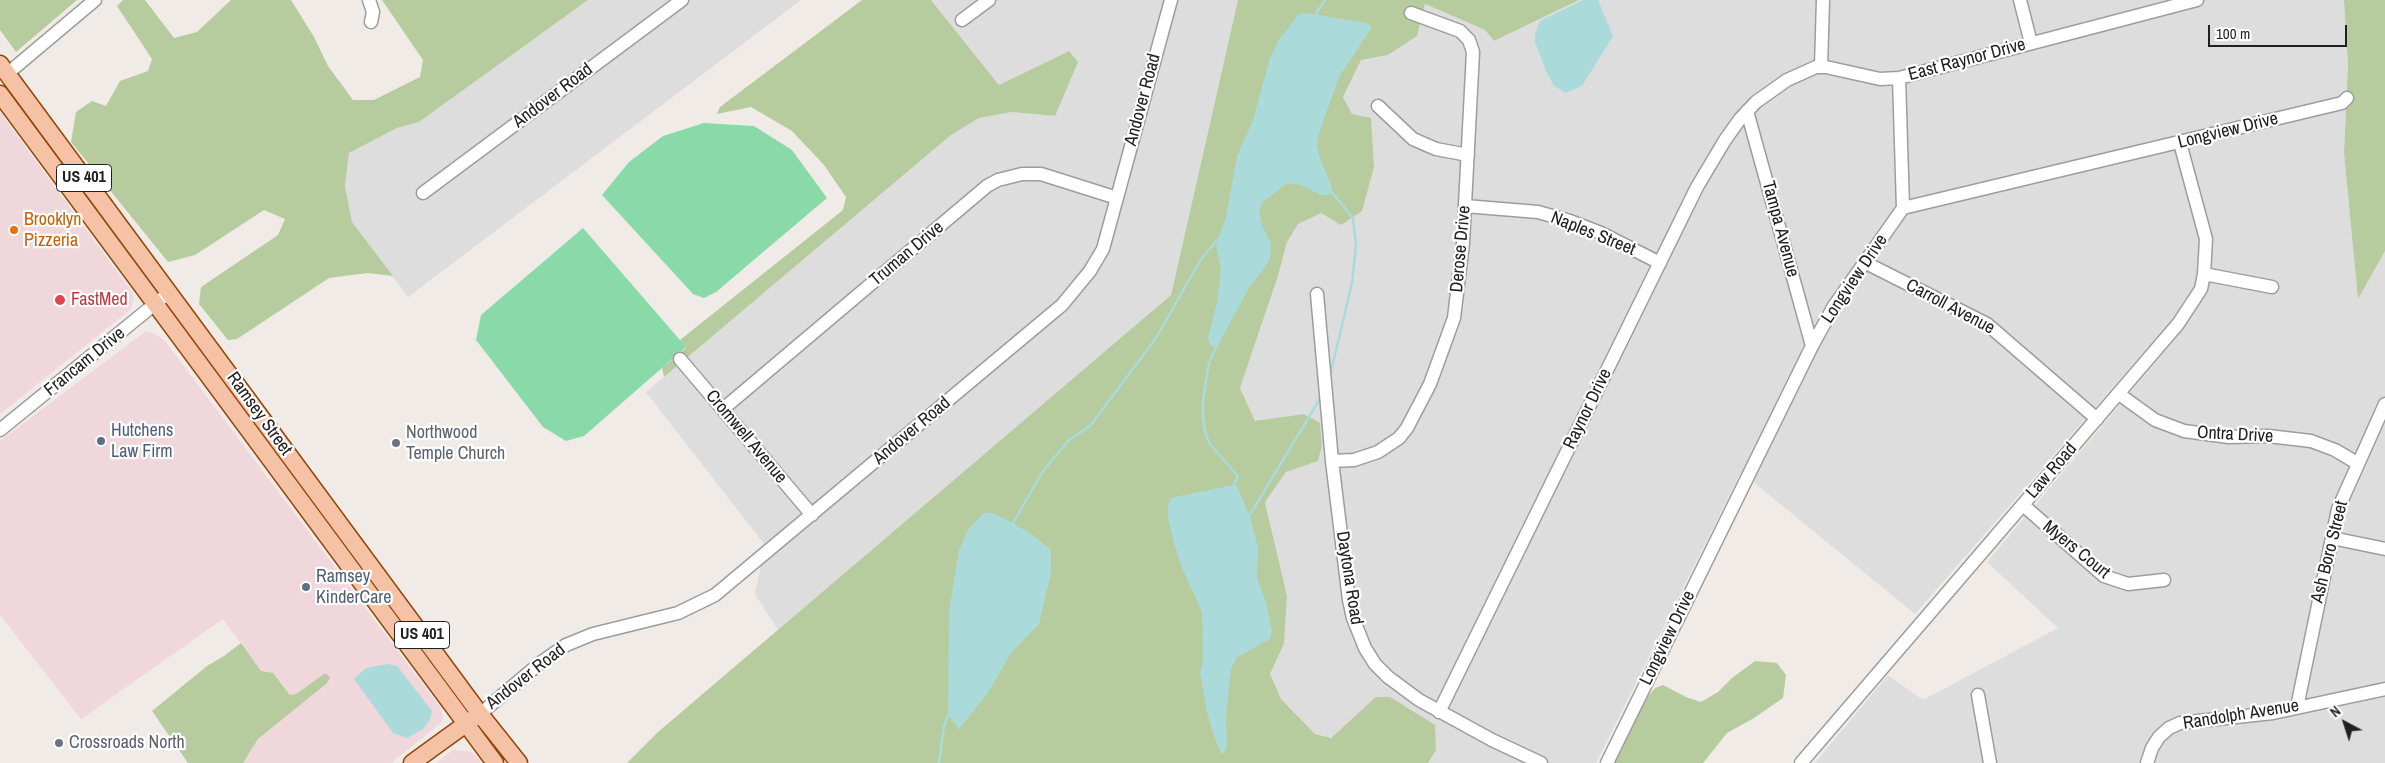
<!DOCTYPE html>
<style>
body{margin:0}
#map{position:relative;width:2385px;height:763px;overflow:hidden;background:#f0ebe7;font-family:"Archivo Narrow",sans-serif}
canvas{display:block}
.north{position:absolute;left:2320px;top:698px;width:50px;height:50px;-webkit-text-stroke:4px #fff;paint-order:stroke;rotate:320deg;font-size:14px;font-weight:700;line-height:20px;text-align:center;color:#202020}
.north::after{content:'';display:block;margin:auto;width:18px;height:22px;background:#202020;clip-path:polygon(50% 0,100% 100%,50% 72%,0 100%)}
.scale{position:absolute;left:2208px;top:25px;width:139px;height:22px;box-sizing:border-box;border:2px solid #202020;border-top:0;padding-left:6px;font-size:15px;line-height:18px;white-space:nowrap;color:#202020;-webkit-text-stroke:4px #fff;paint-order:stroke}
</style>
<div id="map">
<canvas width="2385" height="763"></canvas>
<div class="north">N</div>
<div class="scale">100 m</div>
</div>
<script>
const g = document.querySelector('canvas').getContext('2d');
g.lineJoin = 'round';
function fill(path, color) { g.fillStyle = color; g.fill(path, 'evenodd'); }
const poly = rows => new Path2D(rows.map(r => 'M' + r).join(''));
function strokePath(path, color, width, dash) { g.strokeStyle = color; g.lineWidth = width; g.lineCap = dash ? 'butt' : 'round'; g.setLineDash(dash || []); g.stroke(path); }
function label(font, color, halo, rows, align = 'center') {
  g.font = font + ' "Archivo Narrow",sans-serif'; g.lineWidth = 4.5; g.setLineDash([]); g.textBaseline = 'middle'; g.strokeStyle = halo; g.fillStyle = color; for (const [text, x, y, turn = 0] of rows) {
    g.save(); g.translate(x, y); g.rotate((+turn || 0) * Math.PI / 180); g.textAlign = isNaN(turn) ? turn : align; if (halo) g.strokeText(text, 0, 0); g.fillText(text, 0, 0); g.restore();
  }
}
const residential = poly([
 [588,0,801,0,408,297,352,222,345,186,349,153,397,128,419,122],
 [931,0,1238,0,1171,295,778,630,755,594,765,545,646,392,951,135,979,118,1012,112,1055,116,1069,51,999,85],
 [1579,0,2344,0,2348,64,2344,153,2358,298,2385,251,2385,763,1815,763,1888,675,1923,700,2058,628,1987,562,2178,336,2167,325,1915,614,1741,472,1596,763,1428,763,1436,750,1351,720,1331,738,1315,734,1281,699,1270,674,1284,644,1287,596,1265,502,1286,472,1318,461,1322,446,1320,424,1304,414,1255,422,1240,388,1278,276,1287,242,1298,223,1321,213,1352,114,1343,97,1361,60,1388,55,1417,36,1425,4,1485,30,1494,41]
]);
const commercial = poly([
 [0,112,132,292,134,299,131,309,0,414],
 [146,331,155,334,165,341,440,707,443,717,441,723,391,763,243,763,258,739,326,684,324,675,296,694,290,695,281,682,261,671,223,619,81,719,0,615,0,441],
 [453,750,472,752,482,763,436,763]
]);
const forest = poly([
 [0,0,77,0,16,52,0,30],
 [123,0,145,0,174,38,197,32,231,0,291,0,314,37,328,66,353,100,374,100,420,77,423,60,382,0,588,0,419,122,397,128,349,153,345,186,352,222,393,276,367,273,329,278,237,339,228,340,199,304,201,287,278,235,285,219,264,210,195,255,168,262,71,142,76,112,92,101,106,106,120,81,148,71,152,59,117,6],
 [862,0,931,0,999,85,1069,51,1078,62,1055,116,1012,112,979,118,951,135,664,377,662,368,686,348,680,340,843,210,846,197,824,165,792,131,751,107,717,114,720,107],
 [1238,0,1579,0,1494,41,1485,30,1425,4,1417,36,1388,55,1361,60,1343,97,1352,114,1371,118,1374,167,1362,211,1341,225,1321,213,1298,224,1287,242,1278,276,1240,388,1255,421,1304,414,1320,423,1322,446,1318,461,1286,472,1265,502,1287,596,1284,644,1270,674,1281,699,1315,734,1331,738,1376,697,1390,697,1435,725,1436,750,1428,763,627,763,658,732,1171,295],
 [2344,0,2385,0,2385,251,2358,299,2344,153,2348,64],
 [241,643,261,671,273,673,290,695,296,694,324,674,327,674,330,678,326,684,258,739,243,763,188,763,152,711,207,666,224,656],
 [1755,661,1777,663,1786,675,1783,698,1754,718,1727,733,1703,763,1613,763,1644,701,1655,688,1663,685,1686,697,1701,702,1718,692,1732,678]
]);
const pitch = poly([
 [704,123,754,126,792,150,827,198,716,292,704,298,693,294,602,195,629,162,663,136],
 [583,228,686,347,584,436,566,441,543,427,476,340,481,315]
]);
const water = poly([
 [1583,0,1598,0,1613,36,1582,86,1566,93,1554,86,1545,69,1535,42,1535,34,1540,21],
 [1306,13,1367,23,1372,27,1339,77,1319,133,1317,146,1320,159,1331,184,1331,191,1329,195,1321,195,1301,185,1287,183,1263,202,1259,210,1262,226,1271,243,1270,260,1249,288,1218,345,1213,347,1210,345,1208,338,1217,303,1221,269,1216,246,1226,217,1237,156,1253,120,1270,58,1278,41,1299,14],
 [1233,485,1237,486,1250,517,1258,548,1257,578,1266,602,1272,631,1270,639,1236,658,1231,669,1226,718,1227,746,1224,753,1221,753,1216,742,1207,713,1200,672,1203,663,1202,612,1182,568,1174,544,1168,517,1168,506,1171,498,1176,497],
 [984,513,993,513,1013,523,1034,536,1051,550,1051,573,1039,624,1011,653,988,693,959,729,948,715,949,611,959,550,968,530],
 [388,664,397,666,432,711,430,720,423,729,407,738,393,733,354,679,366,668]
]);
const stream = poly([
 [1314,17,1325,0],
 [1330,190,1353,218,1356,245,1352,283,1330,376],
 [1217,345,1209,363,1203,400,1203,419,1206,435,1210,444,1238,476,1232,488],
 [1248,518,1321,397],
 [1010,524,1013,523,1043,471,1069,440,1090,426,1156,338,1201,259,1219,238],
 [939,763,944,726,948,715,951,715]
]);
const minor = poly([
 [369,0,373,12,371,22],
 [2020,0,2031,43],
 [962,20,989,0],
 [1821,67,1823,0],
 [7,74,95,0],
 [1899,78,1903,208],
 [1378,106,1413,139,1436,149,1468,155],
 [1747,111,1812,346],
 [423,193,682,0],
 [1465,206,1538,212,1570,221,1601,233,1660,263],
 [1866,263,1987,324,2097,419],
 [2204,274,2272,287],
 [1317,294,1332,461,1349,600,1353,618,1365,648,1375,664,1388,677,1419,700,1492,740,1541,763],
 [680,359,812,515],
 [2119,394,2155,420,2184,431,2229,437,2268,436,2311,441,2335,450,2357,463],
 [723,409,987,186,998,180,1022,174,1041,174,1117,198],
 [0,430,161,299],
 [1332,461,1354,460,1378,452,1399,438,1407,428,1430,384,1454,318,1463,243,1473,52,1469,40,1460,31,1411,13],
 [2023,505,2104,576,2128,584,2164,580],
 [2332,538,2385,549],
 [1978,695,1990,763],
 [2297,707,2338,509,2385,404],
 [1439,712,1697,187,1725,140,1740,119,1756,102,1787,80,1816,67,1826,67,1880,79,1899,78,2197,0],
 [480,714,539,664,566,645,593,634,678,613,715,595,1062,305,1090,271,1103,249,1171,0],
 [1607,763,1812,346,1834,306,1903,208,2342,103,2347,98],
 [1801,763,2178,324,2201,289,2204,274,2206,239,2180,143],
 [2147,763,2152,748,2159,737,2169,728,2180,723,2273,713,2385,689]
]);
const major = poly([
 [0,64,480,714,519,763],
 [0,94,495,763],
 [412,763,474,718]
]);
const markers = [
 [14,230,5,"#e8710a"],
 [60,300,6,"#e0444e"],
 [101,441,5,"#5c6f8a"],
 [396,443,5,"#6b7280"],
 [306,587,5,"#5c6f8a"],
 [59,743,5,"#6b7280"]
];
const shields = [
 [84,178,55],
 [422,635,55]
];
const shieldNames = [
 ["US 401",84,178],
 ["US 401",422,635]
];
const streetNames = [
 ["East Raynor Drive",1967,60,-15],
 ["Andover Road",553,96,-37],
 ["Andover Road",1143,100,-75],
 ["Longview Drive",2228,131,-14],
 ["Tampa Avenue",1780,229,75],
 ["Naples Street",1593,234,22],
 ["Derose Drive",1461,249,-85],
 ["Truman Drive",907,254,-40],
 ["Longview Drive",1855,279,-56],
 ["Carroll Avenue",1950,307,28],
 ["Francam Drive",85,362,-39],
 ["Raynor Drive",1588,409,-64],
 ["Ramsey Street",259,414,54],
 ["Andover Road",912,431,-40],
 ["Ontra Drive",2235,435,3],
 ["Cromwell Avenue",746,437,50],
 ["Law Road",2052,471,-49],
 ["Myers Court",2076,550,39],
 ["Ash Boro Street",2330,552,-76],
 ["Daytona Road",1349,578,81],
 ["Longview Drive",1668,638,-64],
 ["Andover Road",526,677,-38],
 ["Randolph Avenue",2241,715,-9]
];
const foodNames = [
 ["Brooklyn",24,220],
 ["Pizzeria",24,241]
];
const healthNames = [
 ["FastMed",71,300]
];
const serviceNames = [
 ["Hutchens",111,431],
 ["Law Firm",111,452],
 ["Ramsey",316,577],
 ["KinderCare",316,598]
];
const worshipNames = [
 ["Northwood",406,433],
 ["Temple Church",406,454],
 ["Crossroads North",69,743]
];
fill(residential, '#dedddd');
fill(commercial, '#efd7dc');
fill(forest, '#b6cc9e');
fill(pitch, '#8adaa9');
fill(water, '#aadada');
strokePath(stream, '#aadada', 2.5);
strokePath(minor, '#9d9d9d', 15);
strokePath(major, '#924709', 19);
strokePath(minor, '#fff', 12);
strokePath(major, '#f6c2a5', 16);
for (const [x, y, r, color] of markers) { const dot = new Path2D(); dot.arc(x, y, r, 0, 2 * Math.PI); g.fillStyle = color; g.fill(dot); strokePath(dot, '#fff', 2); }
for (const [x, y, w] of shields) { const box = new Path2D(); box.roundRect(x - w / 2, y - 13.5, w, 27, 4); g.fillStyle = '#fff'; g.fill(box); strokePath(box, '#202020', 1); }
label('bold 16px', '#202020', null, shieldNames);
label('18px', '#202020', '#fff', streetNames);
label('18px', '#c56008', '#fff', foodNames, 'left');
label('18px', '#be3a42', '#fff', healthNames, 'left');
label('18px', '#4e5e75', '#fff', serviceNames, 'left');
label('18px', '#5b616d', '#fff', worshipNames, 'left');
</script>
